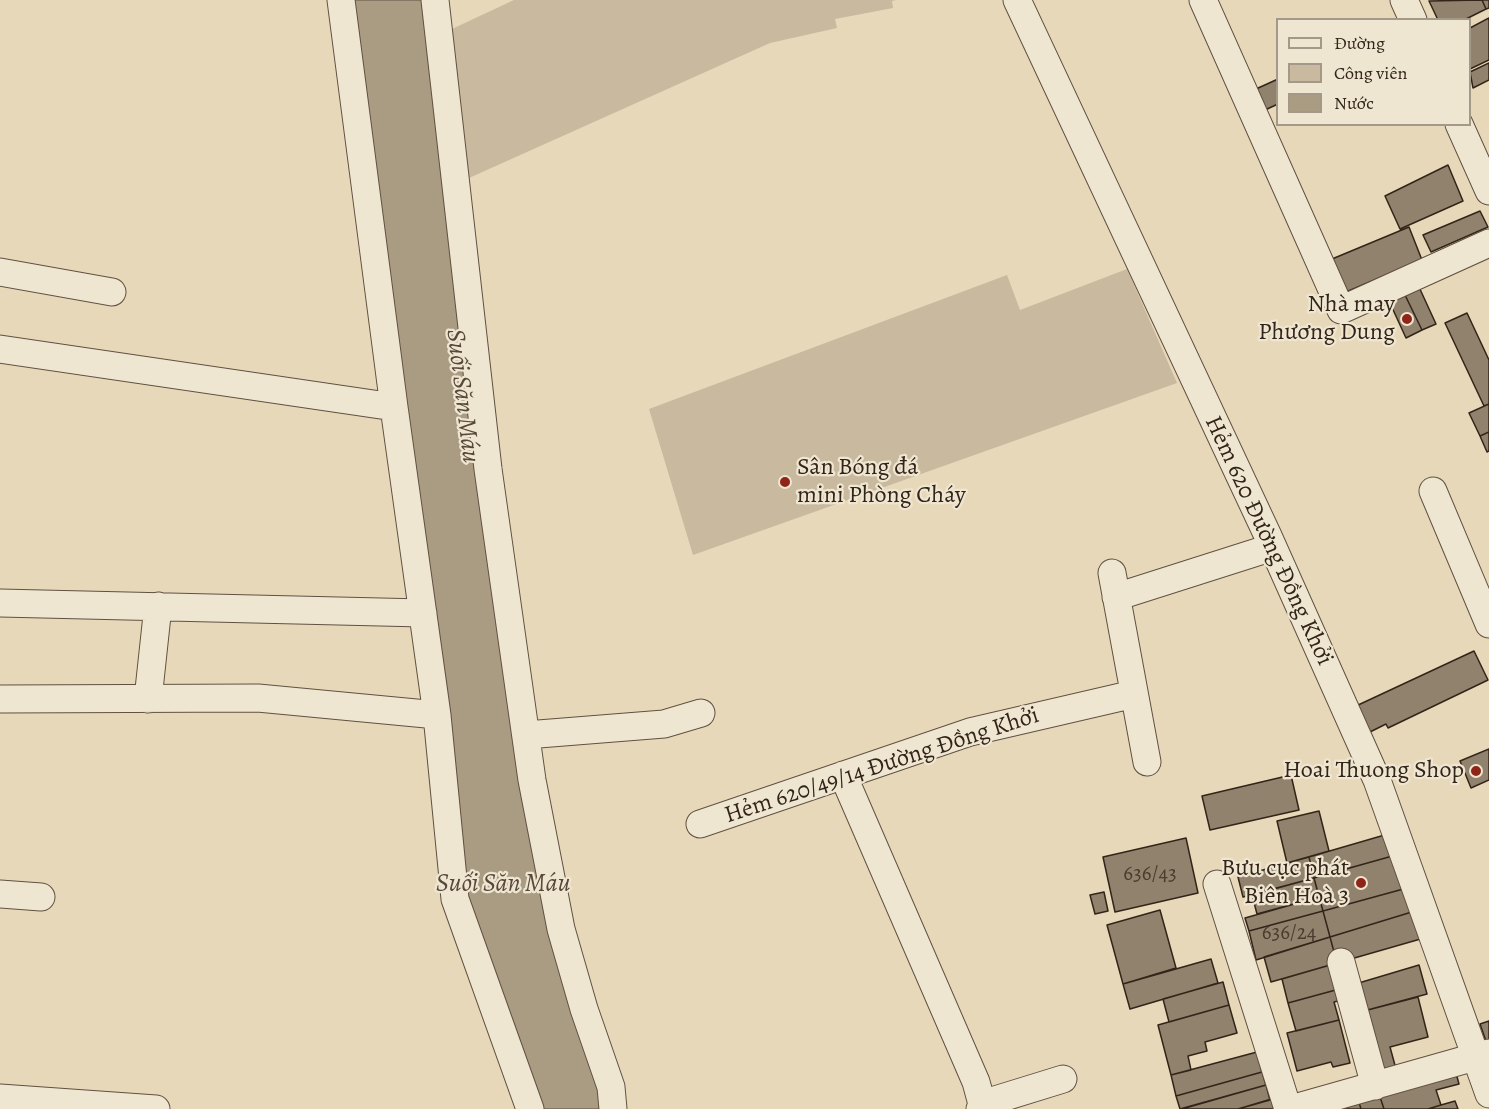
<!DOCTYPE html>
<meta charset="utf-8">
<style>
body{margin:0}
#map{position:relative;width:1489px;height:1109px;overflow:hidden;background:#e7d8ba;font-family:Alegreya,serif}
canvas{display:block}
.legend{position:absolute;left:1276px;top:18px;width:195px;height:108px;box-sizing:border-box;background:#efe6d2;border:2px solid #a49888;margin:0;padding:8px 10px;list-style:none;font-size:18px;color:#332419}
.legend li{display:flex;align-items:center;gap:12px;height:30px}
.legend b{width:30px;border:2px solid #a49888}
</style>
<div id="map">
<canvas width="1489" height="1109"></canvas>
<ul class="legend">
<li><b style="height:8px;background:#efe6d2"></b>Đường</li>
<li><b style="height:16px;background:#c8b99f"></b>Công viên</li>
<li><b style="height:16px;background:#aa9b83"></b>Nước</li>
</ul>
</div>
<script>
const g = document.querySelector('canvas').getContext('2d');
g.lineJoin = 'round';
function fill(path, color) { g.fillStyle = color; g.fill(path, 'evenodd'); }
const poly = rows => new Path2D(rows.map(r => 'M' + r).join(''));
function strokePath(path, color, width, dash) { g.strokeStyle = color; g.lineWidth = width; g.lineCap = dash ? 'butt' : 'round'; g.setLineDash(dash || []); g.stroke(path); }
function label(font, color, halo, rows, align = 'center') {
  g.font = font + ' Alegreya,serif'; g.lineWidth = 4.5; g.setLineDash([]); g.textBaseline = 'middle'; g.strokeStyle = halo; g.fillStyle = color; for (const [text, x, y, turn = 0] of rows) {
    g.save(); g.translate(x, y); g.rotate((+turn || 0) * Math.PI / 180); g.textAlign = isNaN(turn) ? turn : align; if (halo) g.strokeText(text, 0, 0); g.fillText(text, 0, 0); g.restore();
  }
}
const green = poly([
 [514,0,896,0,892,1,893,8,835,19,837,28,770,43,469,178,452,29],
 [1127,269,1177,383,693,555,649,409,1007,275,1020,310]
]);
const water = poly([
 [351,0,426,0,480,474,604,1109,539,1109,464,896,351,0]
]);
const building = poly([
 [1482,0,1489,0,1489,8,1486,9,1482,0],
 [1482,0,1486,9,1464,20,1438,20,1429,1,1482,0],
 [1489,18,1489,60,1470,69,1470,28,1489,18],
 [1489,63,1489,80,1473,88,1470,72,1489,63],
 [1278,79,1278,104,1265,110,1256,89,1278,79],
 [1448,165,1463,201,1400,229,1385,196,1448,165],
 [1480,211,1488,227,1431,252,1423,235,1480,211],
 [1409,227,1422,260,1346,292,1332,259,1409,227],
 [1419,287,1436,324,1422,330,1404,293,1419,287],
 [1404,293,1422,330,1406,338,1389,301,1404,293],
 [1467,313,1489,360,1489,404,1484,406,1445,323,1467,313],
 [1489,404,1489,432,1480,436,1469,413,1489,404],
 [1489,432,1489,451,1487,452,1480,436,1489,432],
 [1474,651,1488,680,1388,728,1386,724,1368,733,1356,706,1474,651],
 [1489,749,1489,780,1471,788,1460,761,1489,749],
 [1291,775,1299,810,1210,830,1202,796,1291,775],
 [1319,811,1329,851,1287,863,1277,821,1319,811],
 [1388,834,1396,855,1314,878,1309,857,1388,834],
 [1186,838,1198,893,1115,912,1103,857,1186,838],
 [1396,855,1407,888,1323,911,1314,878,1396,855],
 [1309,857,1314,878,1243,897,1238,877,1309,857],
 [1314,878,1319,897,1257,914,1252,895,1314,878],
 [1407,888,1415,911,1330,937,1323,911,1407,888],
 [1104,892,1108,911,1095,914,1090,895,1104,892],
 [1319,897,1323,911,1249,931,1245,918,1319,897],
 [1160,910,1176,968,1123,984,1107,925,1160,910],
 [1323,911,1330,937,1256,960,1249,931,1323,911],
 [1415,911,1424,938,1337,963,1330,937,1415,911],
 [1330,937,1337,963,1271,982,1264,957,1330,937],
 [1211,959,1218,983,1130,1009,1123,984,1211,959],
 [1337,963,1343,988,1288,1003,1282,979,1337,963],
 [1419,965,1427,994,1360,1012,1352,985,1419,965],
 [1223,982,1229,1005,1169,1022,1163,999,1223,982],
 [1343,988,1346,999,1334,1002,1339,1020,1296,1031,1288,1003,1343,988],
 [1418,997,1428,1037,1390,1047,1396,1069,1377,1074,1360,1012,1418,997],
 [1229,1005,1237,1033,1205,1042,1207,1051,1188,1056,1191,1070,1171,1075,1158,1025,1229,1005],
 [1339,1020,1350,1063,1333,1067,1331,1062,1297,1071,1287,1033,1339,1020],
 [1489,1021,1489,1043,1487,1044,1480,1024,1489,1021],
 [1257,1052,1262,1072,1176,1096,1171,1075,1257,1052],
 [1262,1072,1266,1085,1180,1109,1176,1096,1262,1072],
 [1456,1073,1459,1084,1436,1090,1441,1105,1428,1109,1384,1109,1379,1094,1456,1073],
 [1266,1085,1270,1100,1238,1109,1182,1109,1266,1085],
 [1379,1094,1384,1109,1361,1109,1358,1099,1379,1094],
 [1278,1097,1276,1109,1238,1109,1278,1097],
 [1358,1099,1361,1109,1337,1109,1358,1099],
 [1455,1101,1458,1109,1428,1109,1441,1105,1455,1101]
]);
const minor = poly([
 [341,0,394,407,437,715,455,899,530,1109],
 [435,0,488,469,532,780,561,929,584,1009,611,1087,613,1109],
 [1017,0,1268,536,1377,780,1489,1094],
 [1203,0,1341,310,1489,243],
 [1404,0,1413,20],
 [1459,124,1489,191],
 [0,272,112,292],
 [0,349,394,407],
 [1433,491,1489,624],
 [1112,573,1147,762],
 [1116,597,1273,547],
 [0,603,423,613],
 [0,699,258,698,437,715],
 [148,699,158,606],
 [526,735,664,724,701,713],
 [843,775,976,1082,982,1104],
 [700,824,970,732,1134,694],
 [1217,884,1288,1109],
 [0,894,41,897],
 [1341,962,1375,1086],
 [0,1098,156,1109],
 [980,1109,982,1104,1063,1079],
 [1291,1109,1489,1053]
]);
const markers = [
 [1407,319,6,"#8f2418"],
 [785,482,6,"#8f2418"],
 [1476,771,6,"#8f2418"],
 [1361,883,6,"#8f2418"]
];
const numberNames = [
 ["636/43",1150,875],
 ["636/24",1289,934]
];
const poiNames = [
 ["Nhà may",1395,305],
 ["Phương Dung",1395,333],
 ["Sân Bóng đá",797,468,"left"],
 ["mini Phòng Cháy",797,496,"left"],
 ["Hoai Thuong Shop",1464,771],
 ["Bưu cục phát",1349,869],
 ["Biên Hoà 3",1349,897]
];
const streetNames = [
 ["Hẻm 620 Đường Đồng Khởi",1268,541,65],
 ["Hẻm 620/49/14 Đường Đồng Khởi",882,766,-18]
];
const waterNames = [
 ["Suối Săn Máu",462,396,83],
 ["Suối Săn Máu",503,885]
];
fill(green, '#c8b99f');
fill(water, '#aa9b83');
strokePath(water, '#7a6b59', 1.5);
fill(building, '#91826d');
strokePath(building, '#332419', 1.5);
strokePath(minor, '#605141', 29);
strokePath(minor, '#efe6d2', 27);
for (const [x, y, r, color] of markers) { const dot = new Path2D(); dot.arc(x, y, r, 0, 2 * Math.PI); g.fillStyle = color; g.fill(dot); strokePath(dot, '#efe6d2', 2); }
label('21px', '#4a3c2e', null, numberNames);
label('24px', '#332419', '#efe6d2', poiNames, 'right');
label('24px', '#332419', '#efe6d2', streetNames);
label('italic 26px', '#574839', '#efe6d2', waterNames);
</script>
